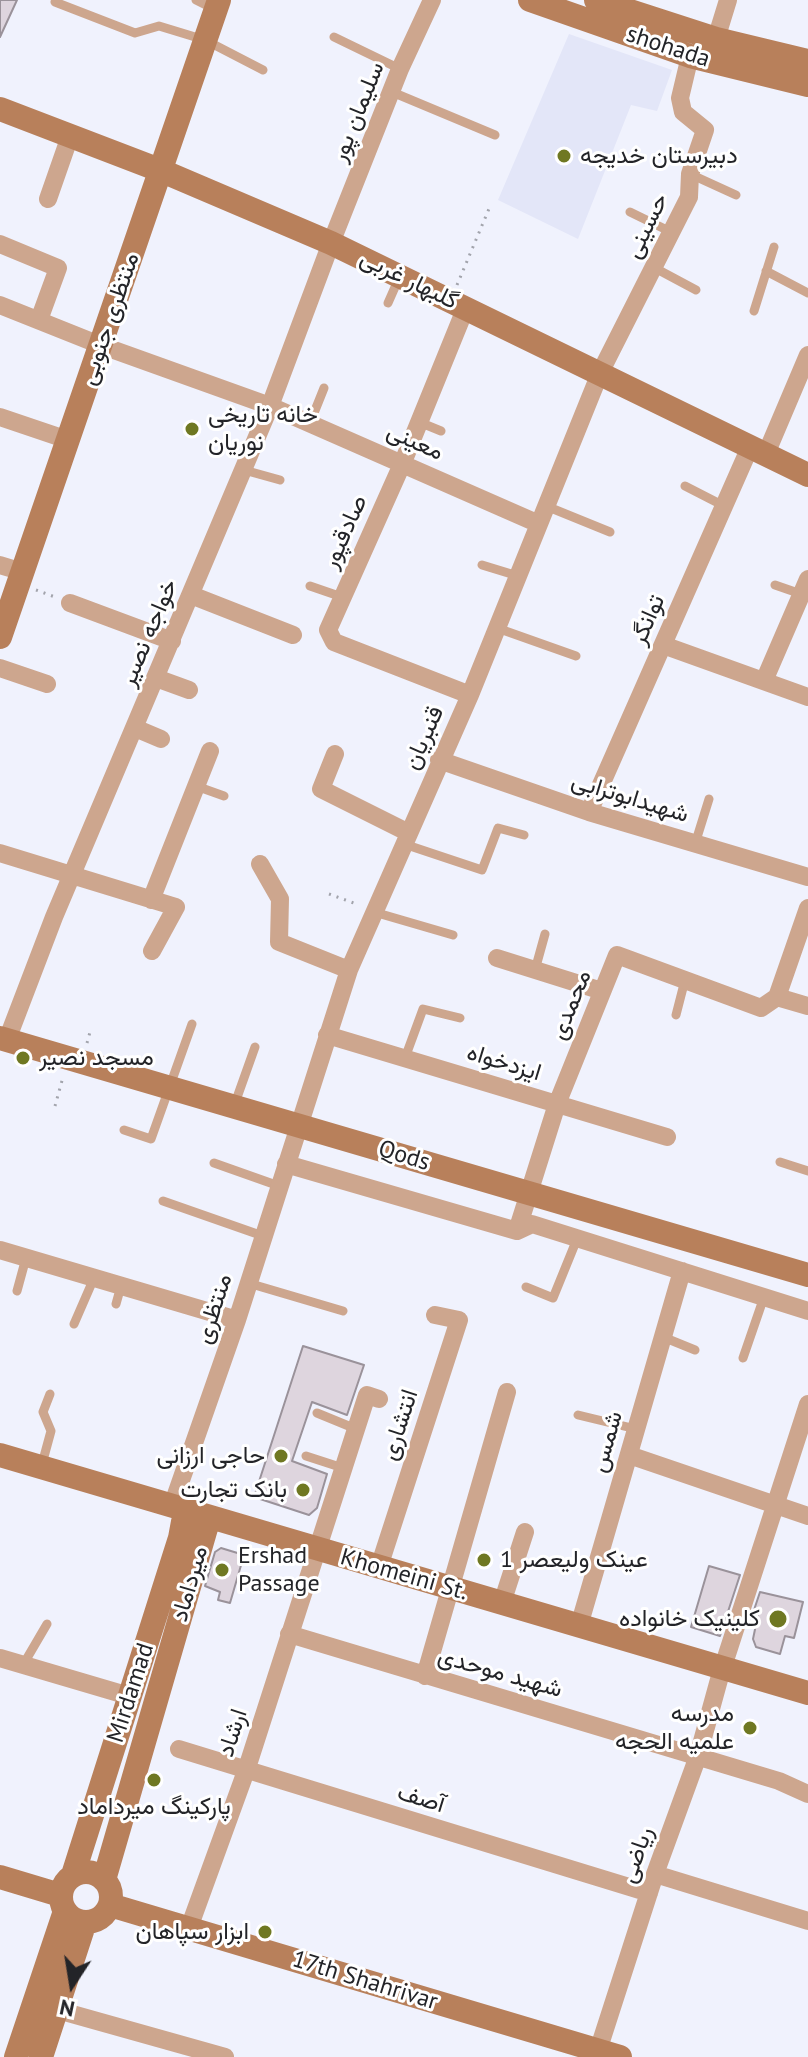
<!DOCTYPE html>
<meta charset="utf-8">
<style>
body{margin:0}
#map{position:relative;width:808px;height:2057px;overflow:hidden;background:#f0f2fd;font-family:"PT Sans",sans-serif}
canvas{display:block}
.north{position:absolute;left:32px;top:1945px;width:80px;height:80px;-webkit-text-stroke:6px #fff;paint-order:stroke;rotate:192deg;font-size:22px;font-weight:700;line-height:32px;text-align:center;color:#232428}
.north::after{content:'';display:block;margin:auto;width:28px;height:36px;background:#232428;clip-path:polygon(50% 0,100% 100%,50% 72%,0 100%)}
</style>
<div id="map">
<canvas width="808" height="2057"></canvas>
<div class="north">N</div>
</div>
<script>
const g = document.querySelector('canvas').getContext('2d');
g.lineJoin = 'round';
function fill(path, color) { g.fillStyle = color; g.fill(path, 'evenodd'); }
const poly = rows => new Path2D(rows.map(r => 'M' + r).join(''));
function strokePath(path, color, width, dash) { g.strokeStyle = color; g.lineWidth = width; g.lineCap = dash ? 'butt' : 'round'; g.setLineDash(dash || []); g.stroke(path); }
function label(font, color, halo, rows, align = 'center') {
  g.font = font + ' "PT Sans",Vazirmatn,sans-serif'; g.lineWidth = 6; g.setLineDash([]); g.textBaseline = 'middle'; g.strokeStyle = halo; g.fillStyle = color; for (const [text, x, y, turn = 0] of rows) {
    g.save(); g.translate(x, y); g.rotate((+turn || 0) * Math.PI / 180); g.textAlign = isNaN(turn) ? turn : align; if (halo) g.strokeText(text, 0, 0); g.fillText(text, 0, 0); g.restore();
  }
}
const built = poly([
 [569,34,672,70,657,111,631,105,578,239,498,200]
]);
const building = poly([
 [0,0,17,0,0,37,0,0],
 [303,1346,364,1365,347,1415,312,1402,292,1461,327,1474,317,1508,309,1515,254,1497,303,1346],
 [221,1548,244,1555,230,1603,218,1600,220,1592,205,1586,215,1552,221,1548],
 [709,1566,740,1575,720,1636,691,1627,709,1566],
 [760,1592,803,1602,794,1638,785,1636,780,1654,756,1647,753,1639,758,1615,751,1619,760,1592]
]);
const path = poly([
 [457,285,491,204],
 [36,590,55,597],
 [329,894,359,905],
 [87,1043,90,1032],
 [55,1106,63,1077]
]);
const lane = poly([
 [196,0,214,9],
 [55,2,135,33,159,26,205,40,263,70],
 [334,37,400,69],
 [392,92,495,135],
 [690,174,736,195],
 [630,212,671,232],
 [653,267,696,290],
 [766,271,808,293],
 [388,303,399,278],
 [754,311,774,247],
 [419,422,441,431],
 [310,423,324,388],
 [244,470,280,480],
 [685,486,724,506],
 [546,506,610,532],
 [482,565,518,576],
 [775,585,801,594],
 [310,586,342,597],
 [497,628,576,656],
 [196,786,224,796],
 [404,844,482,870,498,828,524,835],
 [695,844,709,799],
 [374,912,453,935],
 [535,970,545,934],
 [676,1015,685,980],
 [405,1058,423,1009,460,1018],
 [234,1106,255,1047],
 [124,1130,151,1139,192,1024],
 [780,1162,808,1171],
 [214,1163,279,1186],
 [163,1201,263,1236],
 [248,1283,343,1311],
 [526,1287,553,1298,577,1239],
 [17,1291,26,1258],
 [116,1304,121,1286],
 [74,1324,94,1278],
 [663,1337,695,1350],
 [743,1358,764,1297],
 [317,1413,356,1429],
 [578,1415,636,1429],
 [306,1456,343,1468],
 [42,1464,51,1431,43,1412,50,1394],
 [23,1665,47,1624]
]);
const street = poly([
 [716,39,728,0],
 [48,199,70,136],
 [0,244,58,268,39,320],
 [0,305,100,345,270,406,539,524],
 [466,307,403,462,328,630,334,642,470,695],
 [0,417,68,440],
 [766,454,808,355],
 [0,565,23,572],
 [191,595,293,635],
 [70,603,172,641],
 [663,645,808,697],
 [0,668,47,684],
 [156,678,189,690],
 [764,681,808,579],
 [135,728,161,739],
 [335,754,321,789,409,833],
 [439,760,589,812,808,877],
 [589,812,750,447],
 [0,853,176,907,152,951],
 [260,864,280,899,279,942,349,970],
 [151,900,210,751],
 [497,958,602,991],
 [777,997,808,908],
 [777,997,808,1006],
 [327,1035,667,1137],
 [7,1040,54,917,270,406,331,243,400,69,432,0],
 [286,1164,517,1231,532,1224,808,1311],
 [517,1231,557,1104,617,955,761,1008,777,997],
 [0,1250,237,1320],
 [629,1455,808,1516],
 [172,1506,237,1320,349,970,470,695,600,373,689,197,690,174,705,130,683,112,680,98,690,56],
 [379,1567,459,1320,435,1315],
 [502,1603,525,1532],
 [579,1626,682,1271],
 [289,1634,779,1781,808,1794],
 [0,1658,129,1696],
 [425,1676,507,1392],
 [179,1749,649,1893],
 [655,1874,808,1921],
 [189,1928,246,1771,367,1395,379,1399],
 [47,2007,225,2057],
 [596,2057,655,1874,698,1756,720,1676,808,1404]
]);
const secondary = poly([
 [530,0,690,56,808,85],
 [596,0,716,39,808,61],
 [0,109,162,171,331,243,808,475],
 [0,637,219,0],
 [0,1038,808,1275],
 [0,1455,808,1693],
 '61 1897a25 25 0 1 1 50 0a25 25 0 1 1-50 0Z',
 [73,1875,180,1538,185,1511],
 [0,1877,60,1895],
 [104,1880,209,1518],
 [110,1905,620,2057],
 [16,2057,65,1911],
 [41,2057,85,1922]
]);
const markers = [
 [564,156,8,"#6f7822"],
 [192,429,8,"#6f7822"],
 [23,1058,8,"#6f7822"],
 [281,1456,8,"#6f7822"],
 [303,1490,8,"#6f7822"],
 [484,1560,8,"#6f7822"],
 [222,1570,8,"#6f7822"],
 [778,1619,10,"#6f7822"],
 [750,1728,8,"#6f7822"],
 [154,1780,8,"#6f7822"],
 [265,1932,8,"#6f7822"]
];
const streetNames = [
 ["shohada",668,47,18],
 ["سلیمان پور",358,112,-68],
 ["حسینی",647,226,-64],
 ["گلبهار غربی",409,280,26],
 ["منتظری جنوبی",110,319,-71],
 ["معینی",415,442,24],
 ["صادقپور",345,532,-66],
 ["توانگر",648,620,-66],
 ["خواجه نصیر",149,633,-67],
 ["قنبریان",424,738,-66],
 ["شهیدابوترابی",630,798,17],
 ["محمدی",571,1005,-68],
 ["ایزدخواه",504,1063,17],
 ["Qods",404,1156,17],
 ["منتظری",214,1309,-72],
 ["انتشاری",400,1425,-72],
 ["شمس",607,1442,-74],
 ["Khomeini St.",404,1575,16],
 ["میرداماد",190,1584,-74],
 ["شهید موحدی",500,1673,16],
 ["Mirdamad",131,1693,-72],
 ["ارشاد",233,1733,-72],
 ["آصف",421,1799,17],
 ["ریاضی",637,1855,-71],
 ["17th Shahrivar",365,1981,17]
];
const poiNames = [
 ["دبیرستان خدیجه",580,156],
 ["خانه تاریخی",208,415],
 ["نوریان",208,443],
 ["مسجد نصیر",39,1058],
 ["حاجی ارزانی",265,1456,"right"],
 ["بانک تجارت",287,1490,"right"],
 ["Ershad",238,1556],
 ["Passage",238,1584],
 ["عینک ولیعصر 1",500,1560],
 ["کلینیک خانواده",760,1619,"right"],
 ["مدرسه",734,1714,"right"],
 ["علمیه الحجه",734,1742,"right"],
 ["پارکینگ میرداماد",154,1807,"center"],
 ["ابزار سپاهان",249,1932,"right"]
];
fill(built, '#e3e6f8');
fill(building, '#ded5de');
strokePath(building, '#9a929a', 2);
strokePath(path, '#a2a4ac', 3, [2, 6]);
strokePath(lane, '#cda68e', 9);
strokePath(street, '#cda68e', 18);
strokePath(secondary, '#b8805b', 24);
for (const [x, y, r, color] of markers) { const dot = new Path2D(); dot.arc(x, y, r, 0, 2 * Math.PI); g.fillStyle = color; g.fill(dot); strokePath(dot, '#fff', 3); }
label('24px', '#232428', '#fff', streetNames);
label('24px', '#232428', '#fff', poiNames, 'left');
</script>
